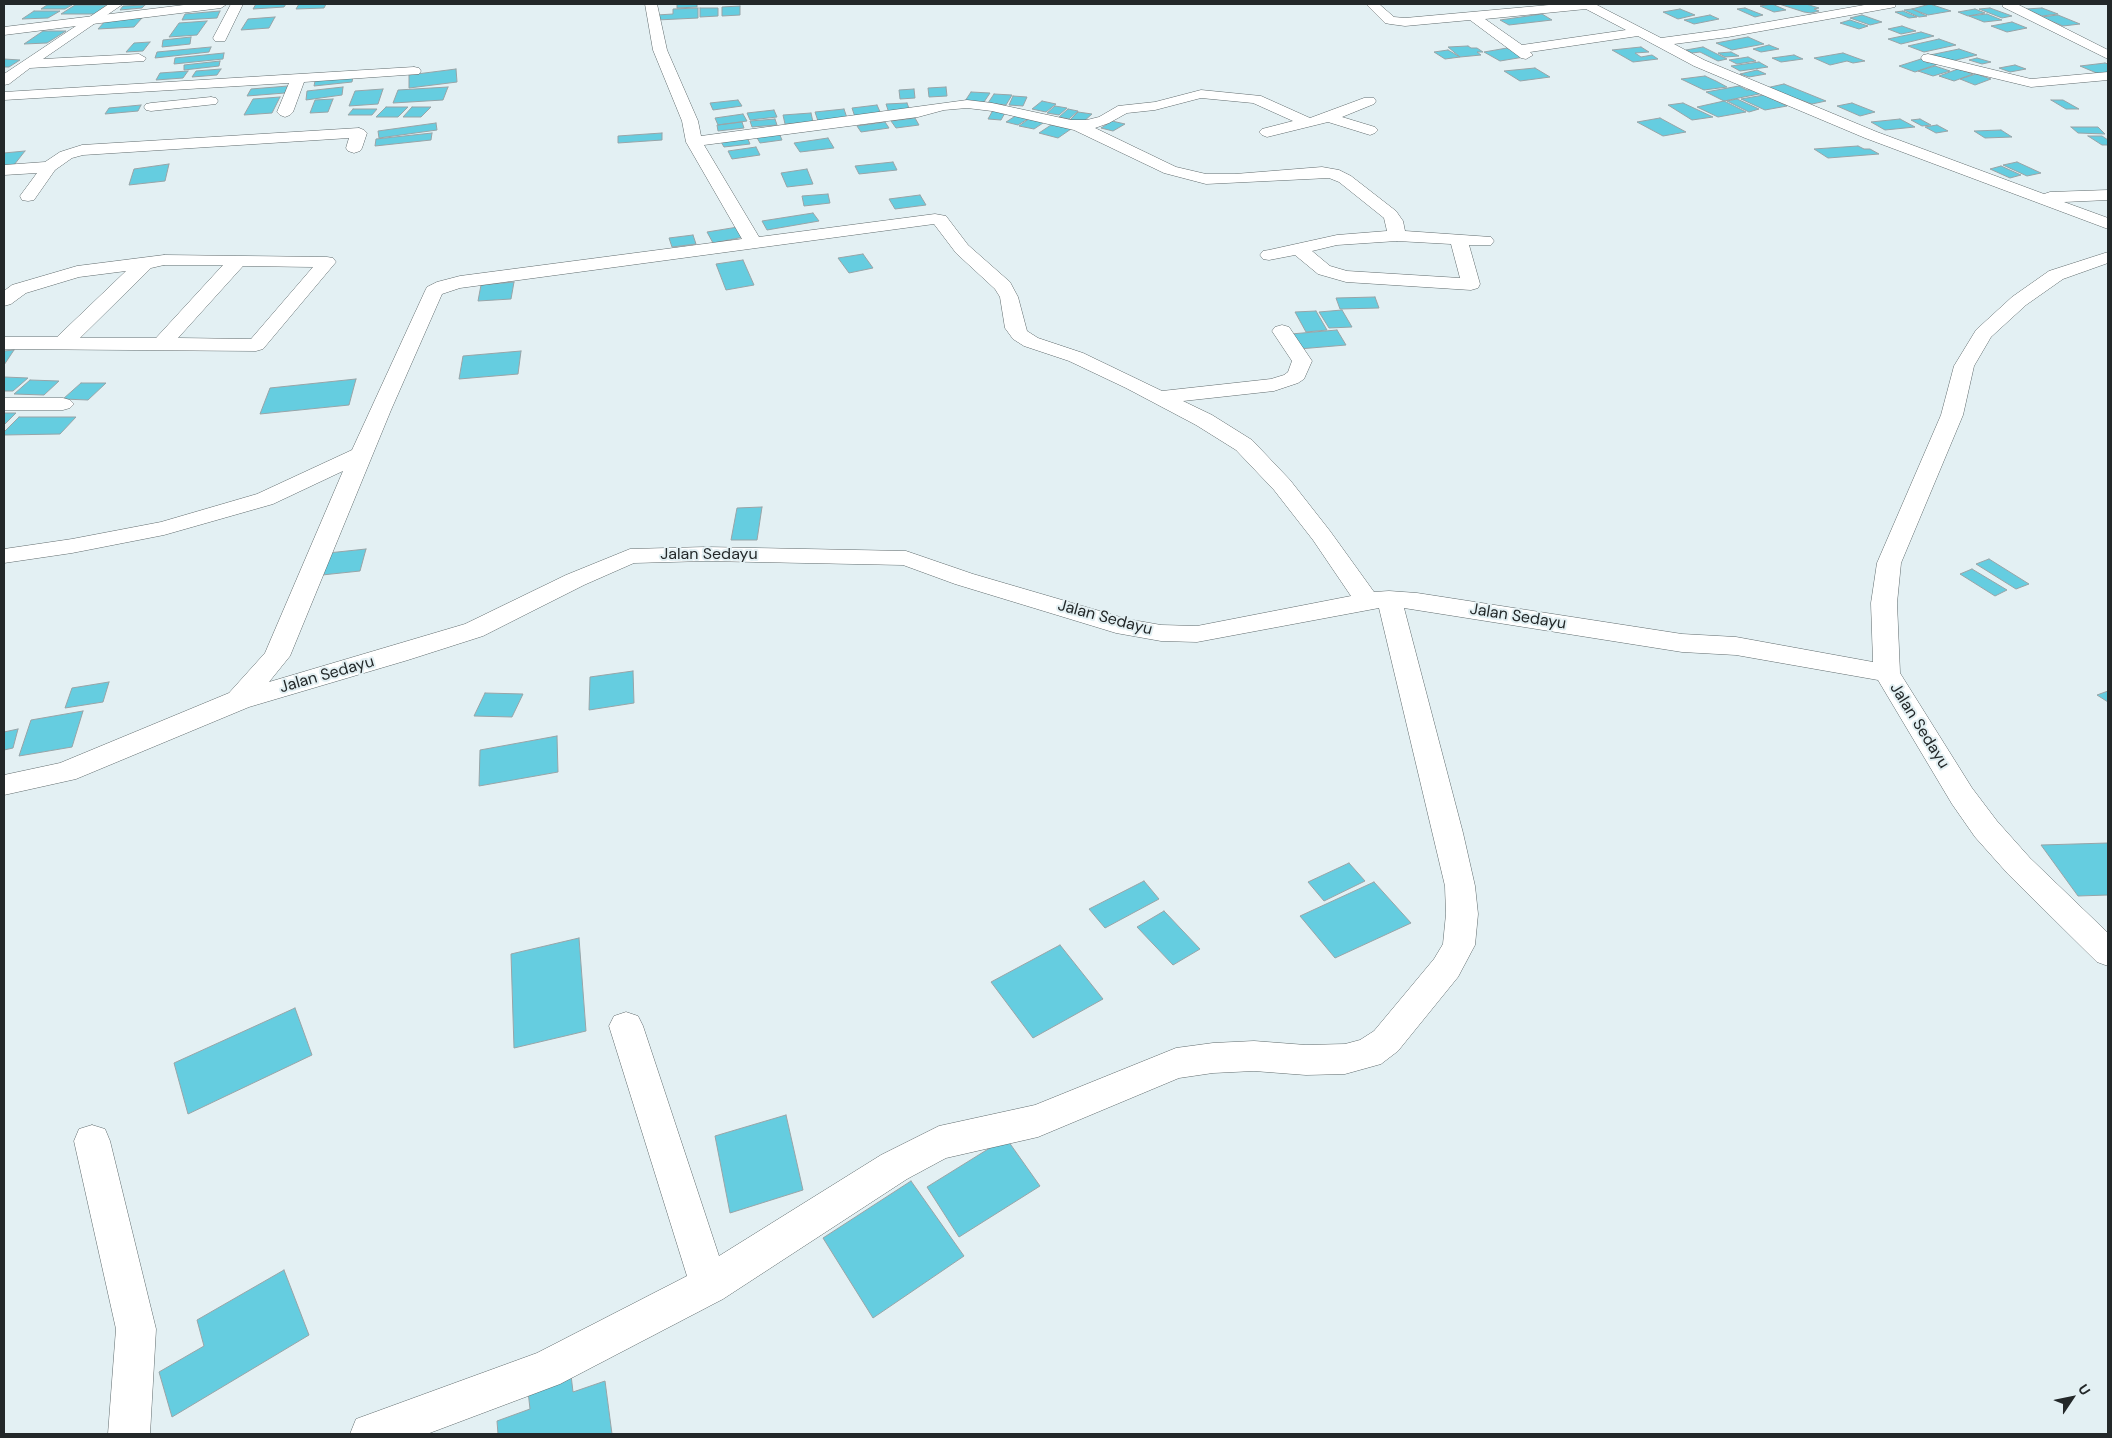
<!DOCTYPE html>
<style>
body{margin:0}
#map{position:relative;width:2112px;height:1438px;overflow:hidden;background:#e3f0f3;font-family:"DM Sans",sans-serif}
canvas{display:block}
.frame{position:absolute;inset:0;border:5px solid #232829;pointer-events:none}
.north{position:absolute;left:2047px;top:1373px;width:50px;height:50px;-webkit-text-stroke:4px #e3f0f3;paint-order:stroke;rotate:56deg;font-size:14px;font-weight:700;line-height:20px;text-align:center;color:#232829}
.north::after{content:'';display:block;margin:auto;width:18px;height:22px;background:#232829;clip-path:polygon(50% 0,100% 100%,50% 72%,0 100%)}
</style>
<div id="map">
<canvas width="2112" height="1438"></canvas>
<div class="frame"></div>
<div class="north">U</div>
</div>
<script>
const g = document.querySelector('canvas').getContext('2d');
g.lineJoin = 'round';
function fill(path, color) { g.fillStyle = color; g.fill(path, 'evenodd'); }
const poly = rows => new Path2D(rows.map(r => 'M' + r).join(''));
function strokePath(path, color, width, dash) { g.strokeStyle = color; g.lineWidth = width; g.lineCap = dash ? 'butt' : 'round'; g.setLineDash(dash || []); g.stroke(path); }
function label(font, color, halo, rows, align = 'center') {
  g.font = font + ' "DM Sans",sans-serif'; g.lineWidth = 4; g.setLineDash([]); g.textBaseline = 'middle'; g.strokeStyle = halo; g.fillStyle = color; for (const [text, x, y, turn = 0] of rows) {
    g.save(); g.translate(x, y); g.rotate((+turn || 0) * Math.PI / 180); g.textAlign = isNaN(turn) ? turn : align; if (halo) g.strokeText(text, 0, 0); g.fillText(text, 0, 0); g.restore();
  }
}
const building = poly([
 [256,4,286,4,284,7,253,9,256,4],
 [299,4,326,4,324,8,296,9,299,4],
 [677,4,697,4,697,7,677,8,677,4],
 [1772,4,1786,10,1774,12,1760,6,1772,4],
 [1779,4,1806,4,1819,8,1814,9,1819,11,1811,13,1804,12,1779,4],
 [1930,4,1951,11,1928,15,1912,9,1930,4],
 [47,5,72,5,65,9,41,9,47,5],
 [75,5,107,5,94,14,61,14,75,5],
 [145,5,142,8,120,10,123,6,145,5],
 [740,6,740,15,722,16,722,7,740,6],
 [698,8,698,18,657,20,657,15,673,14,673,9,698,8],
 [700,8,718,8,718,16,700,17,700,8],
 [1745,8,1763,15,1755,17,1737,9,1745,8],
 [1990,8,2012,16,2002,18,1979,9,1990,8],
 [2042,8,2058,14,2042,16,2026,9,2042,8],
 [1680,9,1695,15,1678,19,1663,12,1680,9],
 [1912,9,1927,16,1919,17,1904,10,1912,9],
 [1975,9,1985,13,1968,16,1958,12,1975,9],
 [34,11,60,11,48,18,22,19,34,11],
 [220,11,217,18,182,20,185,14,220,11],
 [1903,11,1917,17,1909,18,1895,12,1903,11],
 [1542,14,1552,20,1509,25,1500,20,1542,14],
 [1987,14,2002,20,1984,22,1969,16,1987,14],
 [1710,15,1719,19,1694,24,1684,20,1710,15],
 [1862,15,1882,22,1870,25,1850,18,1862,15],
 [2058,15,2080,24,2063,26,2041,17,2058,15],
 [275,17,269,28,241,30,248,19,275,17],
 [142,18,134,27,98,29,106,20,142,18],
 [1850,20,1868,26,1859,29,1840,23,1850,20],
 [207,21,197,35,169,37,179,23,207,21],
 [2012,22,2027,28,2007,32,1991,26,2012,22],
 [1902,26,1916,31,1901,34,1888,29,1902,26],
 [43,31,66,31,47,43,24,44,43,31],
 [1921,32,1934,36,1901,44,1888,39,1921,32],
 [191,37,190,44,162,47,163,40,191,37],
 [1748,37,1764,44,1732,50,1716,43,1748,37],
 [1939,39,1956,45,1924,52,1908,46,1939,39],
 [150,42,143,51,126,52,134,43,150,42],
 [1769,45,1779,49,1761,52,1753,49,1769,45],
 [1468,46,1471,48,1477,48,1483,52,1477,52,1481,55,1460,57,1448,47,1468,46],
 [211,47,209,52,155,58,157,52,211,47],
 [1641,47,1649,52,1635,53,1641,57,1652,55,1658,59,1633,62,1612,50,1641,47],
 [1703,47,1727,59,1718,61,1700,52,1692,53,1686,50,1703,47],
 [1507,48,1524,57,1500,61,1484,52,1507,48],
 [1959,49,1977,55,1948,62,1930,55,1959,49],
 [1448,50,1460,57,1445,59,1434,52,1448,50],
 [1731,52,1739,56,1725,57,1718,53,1731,52],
 [224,53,223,59,174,64,175,58,224,53],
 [1843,53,1865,61,1853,63,1847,61,1830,65,1814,58,1843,53],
 [1794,55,1803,59,1781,62,1772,58,1794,55],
 [1748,57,1756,61,1737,64,1729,60,1748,57],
 [1977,58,1991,62,1982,64,1969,60,1977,58],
 [4,59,20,60,9,67,4,67,4,59],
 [1921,59,1928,63,1931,62,1938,64,1915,72,1899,66,1921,59],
 [220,61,219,66,184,70,184,65,220,61],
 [1759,62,1768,67,1740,71,1731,66,1759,62],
 [2105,63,2108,64,2108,72,2099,74,2080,66,2105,63],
 [2015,65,2026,69,2010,72,1999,68,2015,65],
 [1935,66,1950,71,1933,76,1918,71,1935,66],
 [1535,68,1550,77,1520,81,1504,71,1535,68],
 [221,69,217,75,192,77,196,71,221,69],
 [456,69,457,82,409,88,409,75,456,69],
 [1958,69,1973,74,1954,81,1939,76,1958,69],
 [1757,70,1766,74,1749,77,1740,74,1757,70],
 [188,71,183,78,156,80,160,73,188,71],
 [1976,74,1991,79,1975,85,1960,79,1976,74],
 [1705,76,1716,81,1727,87,1704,90,1681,79,1705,76],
 [353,77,352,82,314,86,315,81,353,77],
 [1784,84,1826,101,1812,104,1766,88,1784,84],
 [288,86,285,93,247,96,251,89,288,86],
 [1739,86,1747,90,1755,89,1764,93,1724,101,1706,92,1739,86],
 [343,87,342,95,306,100,307,91,343,87],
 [448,87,443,100,393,103,398,90,448,87],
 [946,87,947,96,929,97,928,88,946,87],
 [383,89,378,104,349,106,355,91,383,89],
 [914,89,915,98,900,99,899,90,914,89],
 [971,92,990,93,984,102,965,101,971,92],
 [994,94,1012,95,1006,105,988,103,994,94],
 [1764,95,1787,106,1765,110,1741,99,1764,95],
 [1013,96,1027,97,1023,106,1009,105,1013,96],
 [280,97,272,113,244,115,253,99,280,97],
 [333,99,328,112,310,113,315,100,333,99],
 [1737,99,1759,109,1749,112,1727,101,1737,99],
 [738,100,742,106,713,110,710,103,738,100],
 [2051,100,2063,100,2079,109,2066,109,2051,100],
 [1042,101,1056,104,1046,112,1032,109,1042,101],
 [1724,101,1746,112,1718,117,1697,107,1724,101],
 [907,103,910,111,889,113,886,104,907,103],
 [1683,103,1713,117,1692,120,1668,105,1683,103],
 [1852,103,1875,112,1860,116,1837,106,1852,103],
 [141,105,138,111,105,114,109,108,141,105],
 [877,105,881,114,855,117,852,108,877,105],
 [1055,106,1067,108,1059,115,1047,113,1055,106],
 [386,107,408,107,398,117,376,117,386,107],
 [412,107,431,107,421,117,403,117,412,107],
 [353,109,377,109,372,115,348,115,353,109],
 [844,109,847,118,818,121,815,112,844,109],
 [1068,109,1078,111,1069,119,1059,117,1068,109],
 [774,110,777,117,750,120,747,113,774,110],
 [993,110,1006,111,1001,120,988,119,993,110],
 [1078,112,1092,114,1083,122,1070,120,1078,112],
 [811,113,813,122,785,124,783,115,811,113],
 [743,114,747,121,718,125,715,118,743,114],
 [1017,115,1029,118,1018,125,1006,122,1017,115],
 [915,118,919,125,896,128,891,121,915,118],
 [1030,118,1046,121,1034,129,1019,126,1030,118],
 [1660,118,1686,132,1663,136,1637,122,1660,118],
 [775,119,777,125,752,127,750,121,775,119],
 [1900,119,1915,127,1885,130,1871,122,1900,119],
 [1920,119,1931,125,1922,126,1911,120,1920,119],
 [1112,121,1125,124,1113,131,1101,128,1112,121],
 [742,122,744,128,718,131,717,125,742,122],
 [885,122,889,128,861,132,857,126,885,122],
 [436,123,437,130,379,138,378,131,436,123],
 [1051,125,1071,129,1058,138,1039,133,1051,125],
 [1937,125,1948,131,1936,133,1925,127,1937,125],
 [2071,127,2098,127,2105,134,2078,133,2071,127],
 [2001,130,2012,137,1985,138,1974,131,2001,130],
 [432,133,431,140,375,146,376,139,432,133],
 [662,133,662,140,618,143,618,136,662,133],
 [779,133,782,140,760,143,756,136,779,133],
 [2088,136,2102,136,2108,140,2108,145,2102,145,2088,136],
 [747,137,750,144,724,147,720,140,747,137],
 [828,138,834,148,800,152,794,143,828,138],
 [1858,146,1864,149,1870,149,1879,154,1828,158,1814,149,1858,146],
 [756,147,760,155,732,159,728,151,756,147],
 [25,151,14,165,4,166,4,153,25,151],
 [893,162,897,170,859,174,855,166,893,162],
 [2017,162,2041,173,2027,176,2003,165,2017,162],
 [169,164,165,181,129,185,134,169,169,164],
 [2001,166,2021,175,2010,178,1990,169,2001,166],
 [807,169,813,184,787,187,781,173,807,169],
 [828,194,830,203,804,206,802,196,828,194],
 [920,195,926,205,895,209,889,199,920,195],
 [813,213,819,221,767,230,762,221,813,213],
 [738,227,744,237,713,243,707,232,738,227],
 [693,235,696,244,672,247,669,238,693,235],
 [863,254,873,268,849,273,838,258,863,254],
 [743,260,754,285,726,290,716,264,743,260],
 [514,282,511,299,478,301,481,285,514,282],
 [1375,297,1379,308,1340,309,1336,298,1375,297],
 [1342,310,1352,327,1329,328,1319,312,1342,310],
 [1316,311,1327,330,1306,332,1295,312,1316,311],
 [1337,330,1346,345,1299,349,1291,334,1337,330],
 [14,350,4,365,4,351,14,350],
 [521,351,518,374,459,379,463,356,521,351],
 [4,377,28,378,13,391,4,391,4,377],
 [356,379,349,405,260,414,270,388,356,379],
 [30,380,59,381,44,395,14,394,30,380],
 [81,383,106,383,88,400,63,399,81,383],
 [4,413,16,413,4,425,4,413],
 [19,417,76,417,60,434,4,435,4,432,19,417],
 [762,507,757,540,731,540,737,508,762,507],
 [366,549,360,571,322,575,328,553,366,549],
 [1989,559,2029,584,2016,589,1976,564,1989,559],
 [1972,569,2007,590,1995,596,1960,574,1972,569],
 [633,671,634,703,589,710,590,677,633,671],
 [109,682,103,702,65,708,72,688,109,682],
 [2108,691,2108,702,2097,695,2108,691],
 [485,693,523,694,512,717,474,716,485,693],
 [83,711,72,747,19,756,31,720,83,711],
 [18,729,13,748,4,750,4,732,18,729],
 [557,736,558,772,479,786,480,750,557,736],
 [2108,843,2108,895,2078,896,2041,845,2108,843],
 [1349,863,1365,881,1324,901,1308,882,1349,863],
 [1144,881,1159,899,1105,928,1089,909,1144,881],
 [1374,882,1411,923,1335,958,1300,916,1374,882],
 [1164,911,1200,949,1173,965,1137,927,1164,911],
 [579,938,586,1031,514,1048,511,954,579,938],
 [1060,945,1103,999,1033,1038,991,982,1060,945],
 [295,1008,312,1055,188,1114,174,1063,295,1008],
 [786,1115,803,1190,730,1213,715,1136,786,1115],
 [1006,1138,1040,1186,959,1237,927,1187,1006,1138],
 [911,1181,964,1256,873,1318,823,1238,911,1181],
 [284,1270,309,1335,172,1417,159,1372,204,1346,197,1320,284,1270],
 [571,1375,573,1392,605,1381,612,1434,498,1434,497,1421,530,1409,528,1391,571,1375]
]);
const minor = poly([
 [109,4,123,4,43,59,139,54,146,58,144,61,30,68,9,84,4,85,4,74,109,4],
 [231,4,243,4,225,41,215,41,213,38,231,4],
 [645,4,657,4,667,50,698,121,701,136,967,100,992,103,1071,120,1087,120,1099,117,1118,106,1155,102,1201,90,1261,96,1310,118,1364,98,1374,98,1376,101,1374,104,1342,117,1375,127,1378,130,1375,133,1370,135,1328,122,1267,137,1262,135,1259,132,1262,129,1293,121,1253,103,1201,98,1155,110,1127,113,1109,123,1095,128,1176,167,1206,174,1235,174,1322,167,1339,170,1351,176,1396,211,1403,221,1405,231,1491,237,1494,241,1491,245,1469,245,1480,284,1478,288,1471,290,1346,282,1318,274,1295,255,1269,260,1263,259,1260,255,1263,251,1269,250,1337,235,1387,231,1384,218,1339,182,1329,178,1206,184,1164,173,1074,130,992,111,967,108,944,110,918,117,704,145,759,237,935,214,946,216,968,245,1010,282,1018,297,1027,331,1038,338,1083,353,1162,391,1271,379,1284,375,1288,372,1292,361,1272,331,1275,327,1282,325,1289,327,1312,361,1304,379,1298,383,1274,391,1183,401,1212,415,1252,440,1290,480,1330,531,1374,592,1389,591,1417,593,1682,634,1736,637,1873,662,1871,603,1877,563,1941,415,1954,366,1976,330,2012,297,2049,271,2108,252,2108,263,2063,279,2026,305,1991,337,1974,366,1963,415,1901,563,1897,603,1900,673,1972,788,1997,821,2030,858,2108,933,2108,966,2097,962,2008,874,1975,837,1952,804,1878,680,1736,655,1682,652,1404,608,1463,833,1475,886,1478,914,1475,945,1458,977,1398,1051,1381,1064,1345,1074,1306,1075,1254,1071,1213,1073,1179,1078,1038,1137,946,1158,907,1179,723,1299,560,1384,427,1434,350,1434,356,1419,537,1353,687,1276,609,1026,614,1016,626,1012,638,1016,643,1026,719,1256,881,1155,939,1126,1035,1105,1176,1048,1213,1043,1254,1041,1306,1045,1345,1044,1360,1040,1374,1031,1434,959,1443,944,1446,914,1445,886,1379,608,1197,642,1161,641,1116,633,955,584,903,565,706,561,634,563,584,585,483,636,408,660,249,707,76,779,4,795,4,775,60,763,229,693,265,653,343,471,273,504,164,535,72,553,4,563,4,549,72,539,161,522,257,494,352,450,425,291,427,287,437,282,460,276,742,239,686,142,682,121,653,50,645,4],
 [934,224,956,253,995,289,1000,297,1005,328,1013,339,1024,346,1069,361,1126,388,1196,425,1236,450,1274,490,1313,540,1351,596,1197,626,1161,625,1127,619,973,574,906,551,706,547,630,549,566,575,465,624,269,682,290,656,391,410,442,294,460,288,934,224],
 [1397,241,1451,244,1460,278,1347,271,1330,266,1312,251,1337,245,1397,241],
 [1366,4,1379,4,1394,17,1405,18,1560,4,1595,4,1661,38,1728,29,1870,4,1896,4,1895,7,1890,8,1728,37,1674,44,1704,60,1877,132,2044,194,2050,192,2108,190,2108,200,2064,202,2108,218,2108,229,1865,138,1694,66,1638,36,1530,52,1533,55,1526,59,1521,58,1470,20,1405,26,1390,24,1385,23,1366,4],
 [1586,9,1626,30,1522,45,1485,19,1586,9],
 [2002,4,2017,4,2108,50,2108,59,2003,7,2002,4],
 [1928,54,2031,79,2108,72,2108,80,2031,87,1923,61,1921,58,1923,55,1928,54],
 [414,67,419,68,421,71,419,74,304,82,293,112,290,115,285,117,280,115,277,112,289,83,4,100,4,92,414,67],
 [211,97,216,98,218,101,216,104,151,111,146,110,144,107,146,104,151,103,211,97],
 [359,128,364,130,367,133,362,148,360,151,354,153,348,151,346,148,349,138,83,155,72,158,55,170,34,200,28,201,22,200,20,196,37,173,4,175,4,165,45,162,60,152,82,145,359,128],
 [164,255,327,257,333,258,336,262,263,349,256,351,4,349,4,337,57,337,126,271,79,277,26,293,11,304,4,306,4,291,12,285,77,266,164,255],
 [164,265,223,265,156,338,80,338,151,268,164,265],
 [243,266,313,267,251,339,178,338,243,266],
 [4,398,63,398,70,400,74,404,70,408,63,410,4,410,4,398],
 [92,1125,105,1129,110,1141,156,1329,150,1434,108,1434,116,1329,74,1141,79,1129,92,1125]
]);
const major = poly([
 [192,4,227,4,221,8,4,35,4,27,192,4]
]);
const streetNames = [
 ["Jalan Sedayu",709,555],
 ["Jalan Sedayu",1518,617,9],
 ["Jalan Sedayu",1105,618,15],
 ["Jalan Sedayu",327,675,-16],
 ["Jalan Sedayu",1919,726,58]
];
fill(building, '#65cde0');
strokePath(building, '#98a4a7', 1);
strokePath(minor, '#606b6d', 1);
strokePath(major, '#606b6d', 1);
fill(minor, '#fff');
fill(major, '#fff');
label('16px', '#232829', '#e3f0f3', streetNames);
</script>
